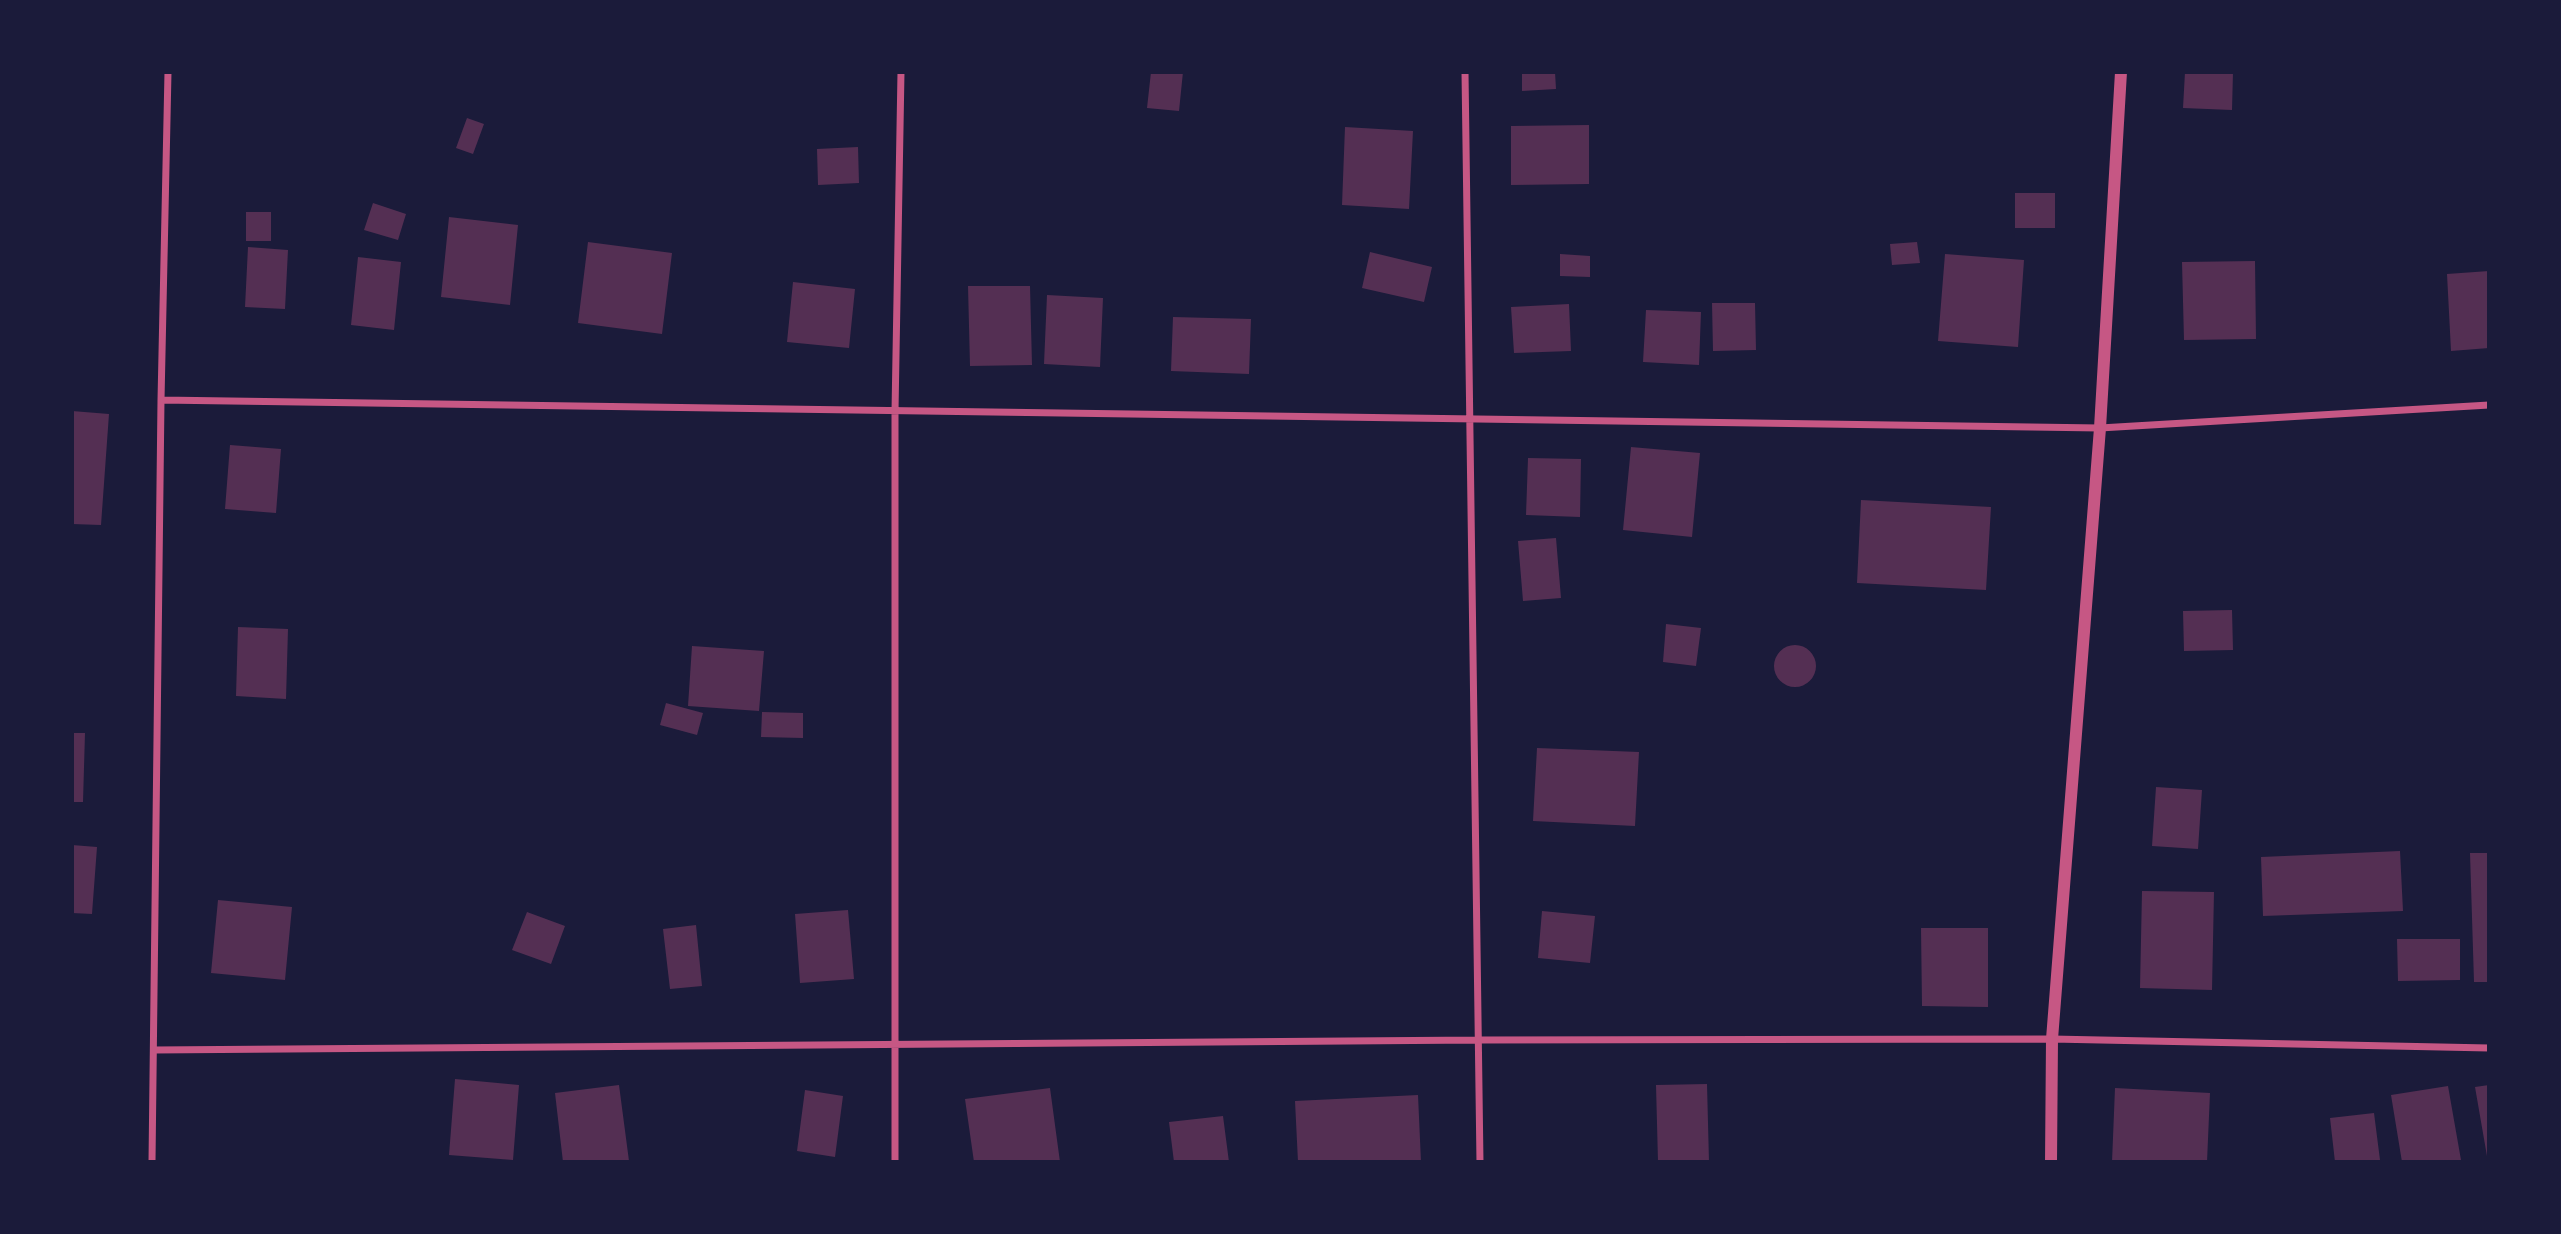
<!DOCTYPE html>
<style>
body{margin:0}
#map{position:relative;width:2561px;height:1234px;overflow:hidden;background:#1b1b3a;font-family:"DM Sans",sans-serif}
canvas{display:block}
.frame{position:absolute;inset:0;border:74px solid #1b1b3a;pointer-events:none}
</style>
<div id="map">
<canvas width="2561" height="1234"></canvas>
<div class="frame"></div>
</div>
<script>
const g = document.querySelector('canvas').getContext('2d');
g.lineJoin = 'round';
function fill(path, color) { g.fillStyle = color; g.fill(path, 'evenodd'); }
const poly = rows => new Path2D(rows.map(r => 'M' + r).join(''));
function strokePath(path, color, width, dash) { g.strokeStyle = color; g.lineWidth = width; g.lineCap = dash ? 'butt' : 'round'; g.setLineDash(dash || []); g.stroke(path); }
const building = poly([
 [1151,72,1183,72,1179,111,1147,108],
 [1522,72,1555,72,1556,89,1522,91],
 [2185,72,2233,72,2232,110,2183,108],
 [467,118,484,124,473,154,456,148],
 [1589,125,1589,184,1511,185,1511,126],
 [1345,127,1413,131,1409,209,1342,205],
 [858,147,859,183,818,185,817,149],
 [2015,193,2055,193,2055,228,2015,228],
 [373,203,406,214,398,240,364,230],
 [246,212,271,212,271,241,246,241],
 [449,217,518,225,510,305,441,297],
 [588,242,672,253,662,334,578,323],
 [1917,242,1920,263,1892,265,1890,244],
 [248,247,288,250,285,309,245,307],
 [1370,252,1432,267,1424,302,1362,288],
 [1560,254,1590,256,1590,277,1560,276],
 [1945,254,2024,260,2018,347,1938,341],
 [358,257,401,262,394,330,351,325],
 [2255,261,2256,339,2184,340,2182,262],
 [2489,271,2489,348,2451,351,2447,274],
 [793,282,855,289,849,348,787,342],
 [968,286,1030,286,1032,365,970,366],
 [1047,295,1103,298,1100,367,1044,364],
 [1712,303,1755,303,1756,350,1713,351],
 [1569,304,1571,351,1514,353,1511,307],
 [1646,310,1701,312,1699,365,1643,362],
 [1173,317,1251,319,1249,374,1171,371],
 [72,411,109,414,101,525,72,524],
 [230,445,281,449,276,513,225,509],
 [1631,447,1700,453,1692,537,1623,530],
 [1528,458,1581,459,1580,517,1526,515],
 [1861,500,1991,507,1986,590,1857,583],
 [1556,538,1561,598,1523,601,1518,541],
 [2232,610,2233,650,2184,651,2183,611],
 [1666,624,1701,628,1696,666,1663,662],
 [238,627,288,629,286,699,236,696],
 '1774 666a21 21 0 1 1 42 0a21 21 0 1 1-42 0Z',
 [692,646,764,651,759,711,688,706],
 [666,703,703,713,697,735,660,725],
 [762,712,803,713,803,738,761,737],
 [72,733,85,733,83,802,72,802],
 [1537,748,1639,752,1635,826,1533,821],
 [2156,787,2202,790,2198,849,2152,846],
 [72,845,97,847,92,914,72,913],
 [2400,851,2403,911,2263,916,2261,857],
 [2470,853,2489,853,2489,982,2474,982],
 [2142,891,2214,892,2212,990,2140,988],
 [218,900,292,907,285,980,211,973],
 [848,910,854,979,800,983,795,914],
 [1542,911,1595,916,1590,963,1538,958],
 [527,912,565,926,551,964,512,950],
 [696,925,702,986,670,989,663,929],
 [1921,928,1988,928,1988,1007,1922,1006],
 [2397,939,2460,939,2460,980,2398,981],
 [455,1079,519,1085,513,1160,449,1155],
 [1707,1084,1709,1162,1658,1162,1656,1085],
 [619,1085,629,1161,563,1162,555,1093],
 [2489,1085,2489,1162,2488,1162,2475,1087],
 [2448,1086,2461,1160,2402,1162,2391,1095],
 [1050,1088,1060,1162,974,1162,965,1099],
 [2115,1088,2210,1093,2207,1162,2112,1162],
 [805,1090,843,1096,835,1157,797,1151],
 [1418,1095,1421,1162,1298,1162,1295,1101],
 [2374,1113,2380,1160,2335,1162,2330,1118],
 [1223,1116,1229,1162,1174,1162,1169,1122]
]);
const minor = poly([
 [1465,72,1480,1162],
 [161,400,2100,428,2489,405],
 [154,1050,1479,1040,2052,1039,2489,1048],
 [152,1162,161,400,168,72],
 [895,1162,895,411,901,72]
]);
const tertiary = poly([
 [2051,1162,2052,1039,2100,428,2121,72]
]);
fill(building, '#542f53');
strokePath(minor, '#c65784', 7);
strokePath(tertiary, '#c65784', 12);
</script>
